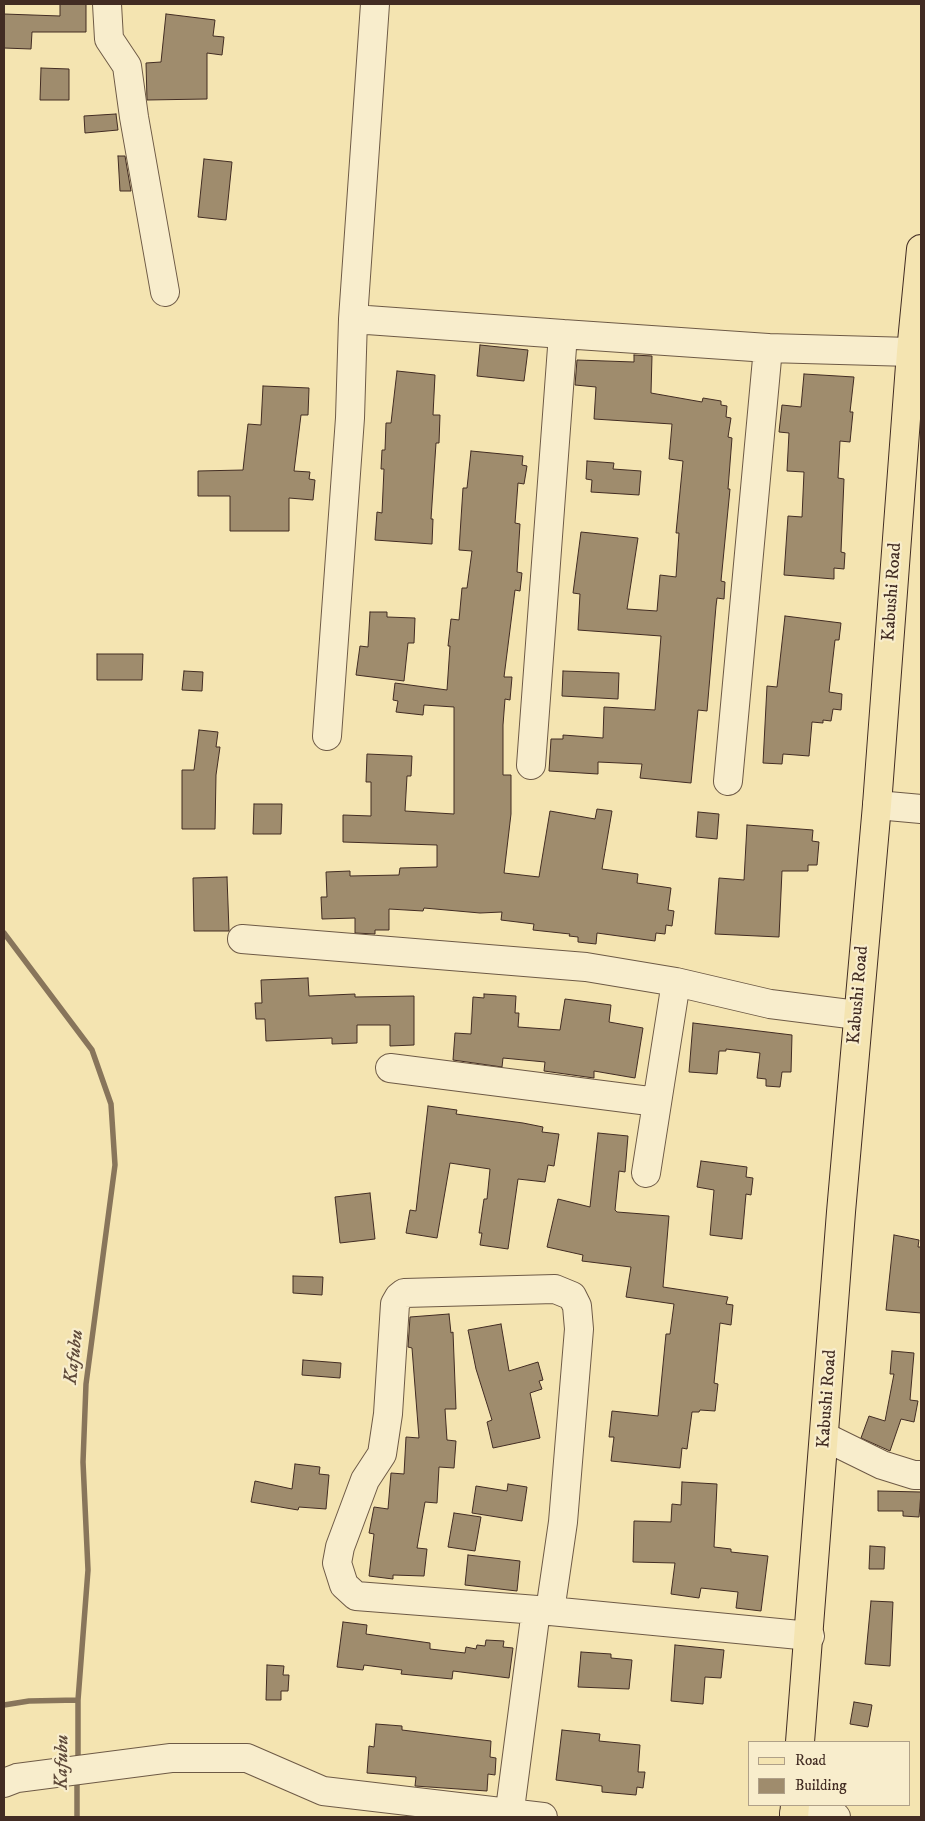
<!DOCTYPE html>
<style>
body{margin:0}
#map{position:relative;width:925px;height:1821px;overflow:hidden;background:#f4e4b1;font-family:"IM FELL DW Pica",serif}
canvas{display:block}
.frame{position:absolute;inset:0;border:5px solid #422c23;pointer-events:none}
.legend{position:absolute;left:748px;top:1741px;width:162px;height:65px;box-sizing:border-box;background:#f8edcc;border:1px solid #afa088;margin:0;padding:6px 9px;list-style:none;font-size:15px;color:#422c23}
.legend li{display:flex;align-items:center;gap:10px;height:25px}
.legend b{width:25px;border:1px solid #afa088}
</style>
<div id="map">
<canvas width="925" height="1821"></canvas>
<div class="frame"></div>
<ul class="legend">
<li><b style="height:6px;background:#f4e4b1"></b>Road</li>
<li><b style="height:14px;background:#9f8c6d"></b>Building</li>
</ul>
</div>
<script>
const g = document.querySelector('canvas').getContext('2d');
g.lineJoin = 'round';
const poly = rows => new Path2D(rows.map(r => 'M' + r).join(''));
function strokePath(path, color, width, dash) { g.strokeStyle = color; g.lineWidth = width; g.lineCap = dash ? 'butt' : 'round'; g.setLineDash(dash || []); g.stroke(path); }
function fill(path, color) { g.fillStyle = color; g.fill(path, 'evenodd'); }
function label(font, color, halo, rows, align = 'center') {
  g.font = font + ' "IM FELL DW Pica",serif'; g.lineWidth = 4.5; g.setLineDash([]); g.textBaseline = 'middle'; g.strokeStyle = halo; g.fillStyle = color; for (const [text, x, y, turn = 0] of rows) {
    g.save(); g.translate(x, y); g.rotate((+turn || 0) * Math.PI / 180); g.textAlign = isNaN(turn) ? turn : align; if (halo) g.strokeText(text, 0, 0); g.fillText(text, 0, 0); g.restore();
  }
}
const stream = poly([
 [4,933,92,1050,111,1104,115,1165,86,1384,83,1462,88,1570,78,1700,78,1763],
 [4,1705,29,1701,78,1700],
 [77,1817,77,1777]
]);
const building = poly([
 [60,4,86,4,86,32,32,32,31,49,4,48,4,14,60,16,60,4],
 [166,14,215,20,213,36,224,37,222,55,207,53,207,99,147,100,146,63,161,62,166,14],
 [41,68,69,69,69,100,40,100,41,68],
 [116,114,118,130,85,133,84,116,116,114],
 [118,156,125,156,131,191,120,191,118,156],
 [204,159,232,162,226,220,198,217,204,159],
 [480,345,528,350,524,381,477,376,480,345],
 [634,355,652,356,651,393,702,402,703,398,721,401,721,405,727,406,726,417,731,418,728,437,732,438,728,489,730,489,721,581,725,582,724,599,717,598,716,606,707,711,698,710,691,783,640,778,642,764,598,762,598,774,549,771,551,739,563,739,563,735,603,738,604,707,655,710,661,636,578,630,580,594,573,593,581,532,638,538,627,609,657,611,660,575,676,577,679,533,676,533,683,461,669,459,672,424,594,419,596,387,575,385,577,360,634,362,634,355],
 [397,371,435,375,433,415,440,415,439,443,436,443,431,519,433,519,432,544,375,540,377,512,382,513,384,469,381,469,382,450,385,450,386,423,391,423,397,371],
 [804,374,854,377,850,412,853,412,850,442,840,441,838,478,844,479,841,552,845,553,844,569,834,568,834,579,784,575,788,516,802,517,804,472,787,471,789,433,779,432,782,405,801,407,804,374],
 [263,386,309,388,308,415,301,415,294,471,310,472,309,479,315,480,313,500,289,498,289,531,230,531,230,496,198,496,198,471,243,470,248,424,261,425,263,386],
 [471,451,523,456,522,465,527,466,524,484,518,483,515,523,520,524,517,572,522,573,520,591,515,590,504,677,512,677,510,700,505,699,503,725,503,775,511,775,511,814,504,873,539,877,550,811,595,819,597,809,612,811,602,869,638,874,637,883,671,888,668,910,674,911,672,926,666,925,665,934,656,933,655,941,597,933,596,944,578,942,578,937,569,936,570,934,533,930,534,924,501,920,502,912,480,913,424,908,423,911,389,909,389,930,375,930,375,934,355,933,355,918,322,919,321,897,327,897,326,872,350,871,350,876,399,875,400,868,437,867,437,845,343,842,343,815,371,816,371,782,366,782,367,754,412,756,411,776,407,776,405,811,454,814,454,707,424,705,423,715,396,712,398,701,393,700,395,683,447,690,450,646,448,646,451,619,459,620,462,588,467,588,472,551,459,550,463,488,467,488,471,451],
 [587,461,614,463,613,469,641,471,639,495,591,492,592,480,586,479,587,461],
 [370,612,387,612,387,617,415,618,414,643,408,643,404,681,356,675,360,646,368,647,370,612],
 [785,616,841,623,839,640,835,640,829,692,842,694,841,710,833,709,831,721,823,720,823,723,812,722,809,756,783,754,782,764,763,763,767,686,777,687,785,616],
 [97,654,143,654,142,680,97,680,97,654],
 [184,671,203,672,202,691,182,690,184,671],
 [563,671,619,673,618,699,562,696,563,671],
 [199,730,218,732,216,747,220,747,216,775,215,829,182,829,182,770,194,770,199,730],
 [254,804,282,804,281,834,253,834,254,804],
 [698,812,719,814,717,839,696,837,698,812],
 [747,825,813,830,812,841,819,842,817,865,808,865,808,871,782,871,779,937,715,934,719,878,744,880,747,825],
 [227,877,229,931,194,931,193,878,227,877],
 [308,978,309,996,355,994,355,997,414,996,414,1045,390,1046,390,1025,357,1025,357,1043,332,1044,332,1038,266,1041,265,1019,256,1019,255,1003,262,1003,261,980,308,978],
 [484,994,516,996,515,1013,519,1013,518,1027,560,1030,565,999,611,1005,609,1022,643,1028,635,1078,594,1071,594,1078,544,1071,545,1062,503,1058,502,1067,453,1060,455,1033,471,1034,473,997,484,998,484,994],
 [693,1023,792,1035,791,1072,782,1072,780,1087,766,1086,766,1079,757,1078,760,1053,726,1049,726,1051,719,1051,717,1074,689,1072,693,1023],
 [428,1106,457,1110,456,1114,523,1123,543,1127,542,1132,559,1134,554,1166,548,1165,545,1182,518,1179,508,1249,480,1245,482,1233,479,1233,484,1199,487,1199,490,1169,450,1163,437,1238,406,1233,410,1210,416,1211,428,1106],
 [598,1133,628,1136,625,1172,619,1171,615,1210,617,1212,669,1216,663,1287,728,1297,726,1304,733,1305,731,1325,720,1323,714,1383,718,1384,715,1411,700,1410,699,1412,692,1412,687,1449,682,1448,680,1468,611,1461,614,1437,609,1437,612,1411,658,1416,666,1334,670,1334,674,1304,626,1297,631,1267,582,1261,583,1255,547,1247,558,1199,590,1207,598,1133],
 [701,1161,747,1167,746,1177,753,1178,751,1195,746,1194,742,1239,710,1235,714,1190,697,1187,701,1161],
 [370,1193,375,1239,340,1243,335,1197,370,1193],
 [894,1235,919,1240,918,1247,921,1247,921,1313,886,1310,894,1235],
 [293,1276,323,1277,322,1295,293,1293,293,1276],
 [449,1314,451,1333,453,1332,456,1409,445,1409,447,1440,456,1441,454,1468,439,1467,437,1503,425,1502,417,1548,427,1549,424,1576,393,1575,393,1579,369,1576,374,1534,369,1533,374,1507,388,1509,391,1473,404,1474,406,1437,419,1438,412,1348,408,1347,410,1317,449,1314],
 [501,1324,509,1371,538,1362,543,1380,539,1381,542,1389,530,1393,540,1438,493,1448,487,1422,492,1420,476,1369,468,1330,501,1324],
 [892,1351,914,1353,910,1400,918,1401,914,1422,901,1419,890,1451,861,1438,869,1416,885,1421,894,1374,890,1374,892,1351],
 [303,1360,341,1363,340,1378,302,1375,303,1360],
 [295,1464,320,1467,319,1474,329,1475,326,1509,299,1507,298,1510,251,1502,255,1481,292,1489,295,1464],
 [682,1482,717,1484,714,1547,731,1549,731,1552,768,1556,761,1611,736,1608,738,1592,701,1588,699,1598,671,1594,675,1563,633,1562,634,1521,671,1522,672,1504,681,1505,682,1482],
 [508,1484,527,1487,522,1521,472,1513,476,1486,507,1491,508,1484],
 [878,1491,921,1492,919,1517,903,1516,903,1511,878,1511,878,1491],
 [454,1513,481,1517,475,1551,448,1547,454,1513],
 [870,1546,885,1547,884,1569,869,1569,870,1546],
 [468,1555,520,1561,517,1591,465,1585,468,1555],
 [871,1601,893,1602,890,1666,865,1664,871,1601],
 [343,1622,367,1625,366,1634,430,1643,430,1649,465,1653,466,1647,476,1649,477,1645,485,1646,486,1640,504,1641,503,1647,513,1648,509,1678,453,1671,452,1679,401,1674,402,1670,364,1665,363,1670,337,1667,343,1622],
 [675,1645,724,1650,721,1678,705,1677,703,1704,671,1701,675,1645],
 [581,1652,611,1654,611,1658,632,1660,629,1689,578,1687,581,1652],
 [267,1665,284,1666,283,1675,289,1675,288,1691,281,1691,281,1700,266,1700,267,1665],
 [854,1702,872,1705,868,1727,850,1724,854,1702],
 [376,1724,402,1726,402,1730,491,1741,490,1757,496,1758,495,1775,488,1774,487,1791,415,1786,416,1777,367,1773,369,1746,374,1747,376,1724],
 [562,1730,600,1734,599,1741,640,1745,638,1772,645,1772,643,1788,637,1787,636,1795,602,1792,602,1786,556,1780,562,1730]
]);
const minor = poly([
 [107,4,109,39,127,66,134,117,165,292],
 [353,319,563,334],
 [327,736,350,418,353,319,375,4],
 [531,765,563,334,768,348,911,352],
 [728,781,768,348],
 [877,805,921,809],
 [242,939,586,967,676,982,770,1004,857,1015],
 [390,1068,657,1102],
 [646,1173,676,982],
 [825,1437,882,1465,914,1475,921,1475],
 [550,1611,563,1522,579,1329,577,1306,572,1296,555,1289,404,1293,399,1297,395,1304,388,1414,382,1454,365,1480,340,1547,337,1563,344,1585,356,1596,550,1611,810,1636],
 [4,1783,17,1778,171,1758,247,1758,323,1791,543,1817],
 [794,1814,836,1817],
 [509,1817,536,1610]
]);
const major = poly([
 [800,1742,841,1212,877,805,911,352,921,249],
 [794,1817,795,1805]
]);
const streetNames = [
 ["Kabushi Road",893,592,-86],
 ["Kabushi Road",859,995,-85],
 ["Kabushi Road",828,1399,-86]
];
const waterNames = [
 ["Kafubu",75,1357,-83],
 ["Kafubu",63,1762,-89]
];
strokePath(stream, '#88755b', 5.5);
fill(building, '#9f8c6d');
strokePath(building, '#422c23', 1);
strokePath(minor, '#6e5a46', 30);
strokePath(major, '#422c23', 30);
strokePath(minor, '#f8edcc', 28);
strokePath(major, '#f4e4b1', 28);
label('18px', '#422c23', '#f8edcc', streetNames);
label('italic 19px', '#5f4a3a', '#f8edcc', waterNames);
</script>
